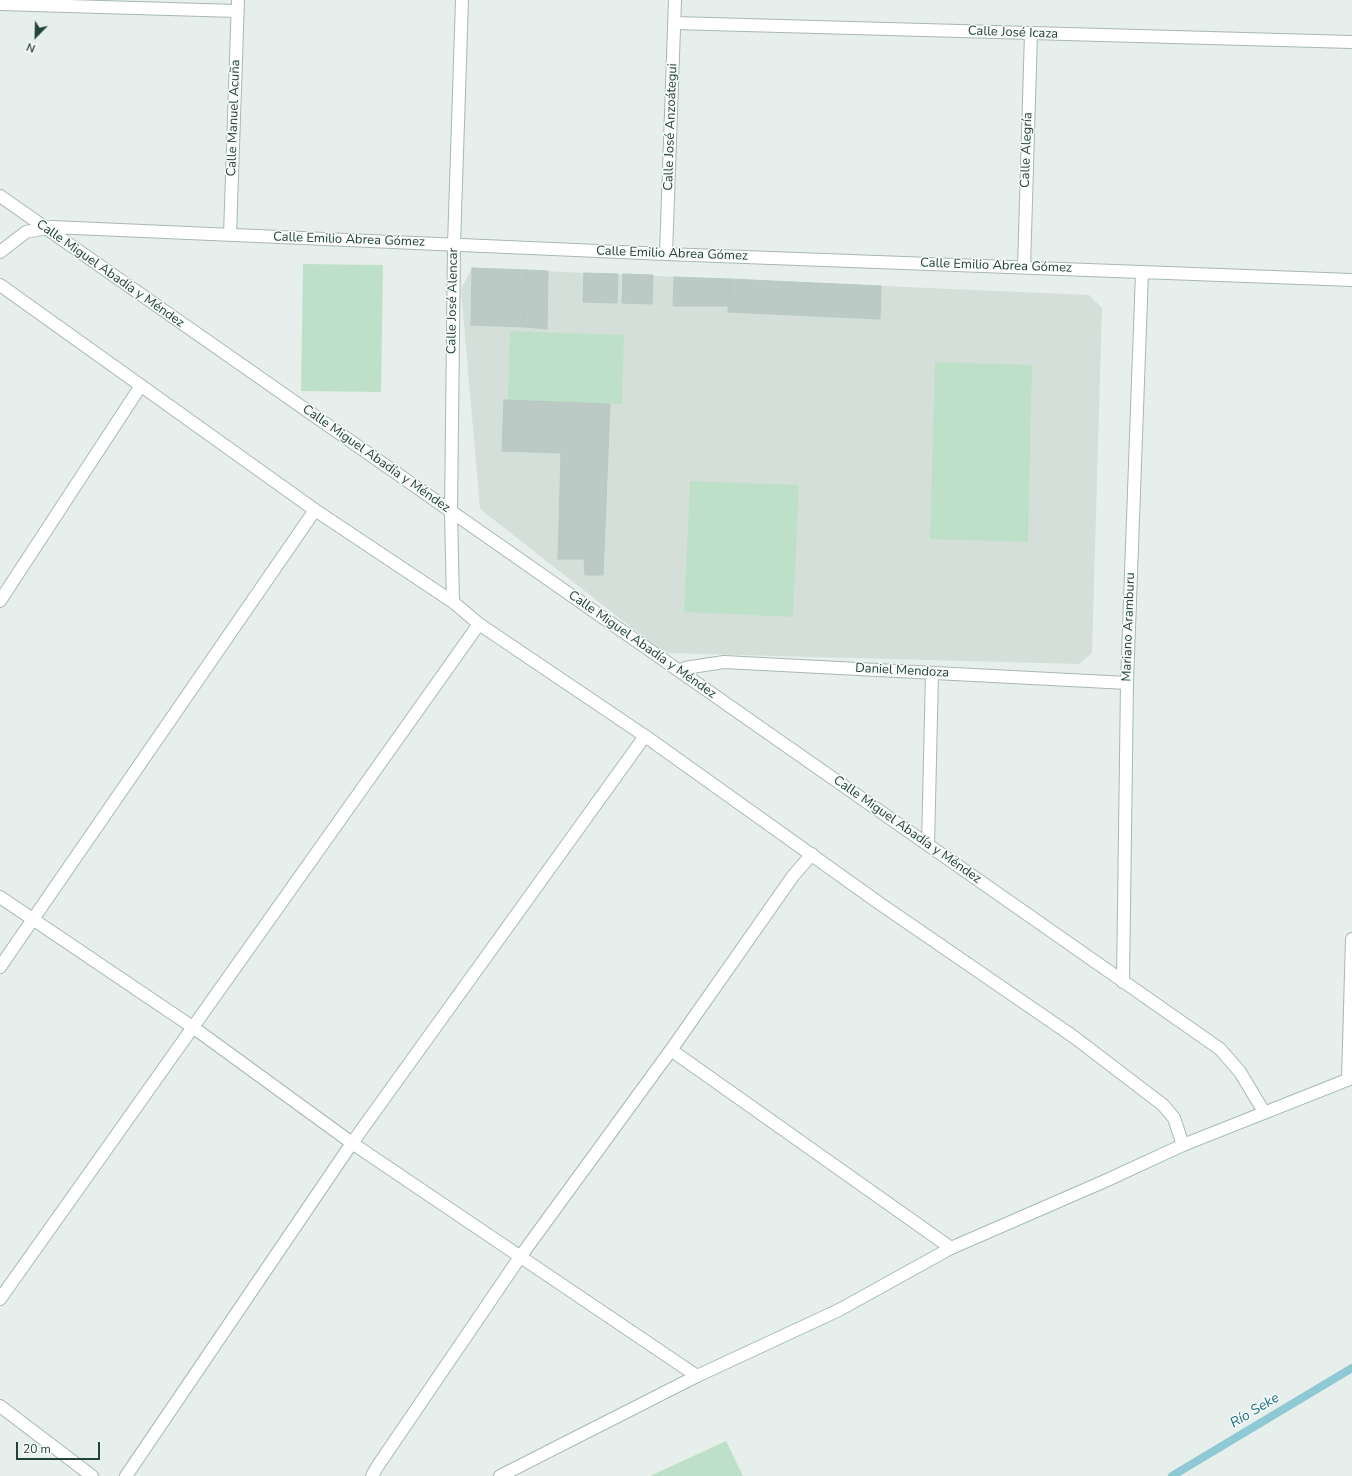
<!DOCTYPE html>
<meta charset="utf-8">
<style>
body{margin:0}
#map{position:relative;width:1352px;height:1476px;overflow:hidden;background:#e6efeb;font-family:"Nunito Sans",sans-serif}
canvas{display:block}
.north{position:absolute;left:16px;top:16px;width:40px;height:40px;-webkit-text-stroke:3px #f7fbf9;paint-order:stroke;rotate:203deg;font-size:11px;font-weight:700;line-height:16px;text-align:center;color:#24423a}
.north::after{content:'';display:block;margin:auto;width:14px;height:18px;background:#24423a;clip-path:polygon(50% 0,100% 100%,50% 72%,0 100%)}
.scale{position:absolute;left:16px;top:1442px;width:84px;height:18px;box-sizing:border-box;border:2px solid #24423a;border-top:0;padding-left:5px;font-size:12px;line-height:14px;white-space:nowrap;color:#24423a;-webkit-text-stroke:3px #f7fbf9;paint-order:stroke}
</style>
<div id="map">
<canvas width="1352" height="1476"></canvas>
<div class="north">N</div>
<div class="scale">20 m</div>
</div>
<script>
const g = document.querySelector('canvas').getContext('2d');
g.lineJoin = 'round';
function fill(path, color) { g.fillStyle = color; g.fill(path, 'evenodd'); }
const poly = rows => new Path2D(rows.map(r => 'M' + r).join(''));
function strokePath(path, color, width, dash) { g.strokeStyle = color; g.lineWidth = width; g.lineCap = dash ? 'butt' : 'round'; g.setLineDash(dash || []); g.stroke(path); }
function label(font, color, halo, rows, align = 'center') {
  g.font = font + ' "Nunito Sans",sans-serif'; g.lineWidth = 3; g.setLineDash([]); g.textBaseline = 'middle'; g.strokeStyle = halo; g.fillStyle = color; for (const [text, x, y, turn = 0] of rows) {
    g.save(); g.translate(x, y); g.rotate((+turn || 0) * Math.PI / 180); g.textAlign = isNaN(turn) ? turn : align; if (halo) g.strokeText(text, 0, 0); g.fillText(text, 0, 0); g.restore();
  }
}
const built = poly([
 [472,268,1089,295,1102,308,1092,653,1079,664,664,653,480,509,461,289]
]);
const green = poly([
 [303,264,383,265,381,392,301,391],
 [510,331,624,335,622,404,508,400],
 [935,362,1032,365,1028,542,930,539],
 [690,481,799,485,793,617,684,612],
 [726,1441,743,1476,650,1476]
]);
const stream = poly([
 [1172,1476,1352,1368]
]);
const building = poly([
 [472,268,527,270,524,327,471,325,472,268],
 [527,270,548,271,547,329,524,327,527,270],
 [584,273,618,274,617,303,583,302,584,273],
 [623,274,653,275,652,304,622,303,623,274],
 [674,277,729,279,728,306,673,306,674,277],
 [729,279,881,286,880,319,728,312,729,279],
 [504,400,610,404,603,575,585,575,584,559,558,559,561,453,502,451,504,400]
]);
const street = poly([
 [0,4,237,11],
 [674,23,1352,42],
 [0,196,1220,1049,1240,1072,1264,1112],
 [230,235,238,0],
 [0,252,26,232,52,227,666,254,1352,280],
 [666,254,675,0],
 [1024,267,1031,33],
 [0,285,315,510,453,602,479,624,645,736,879,903,1074,1037,1163,1105,1174,1118,1183,1145],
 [0,601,140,387],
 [453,602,451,512,454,245,462,0],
 [679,671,685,668,724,662,1127,683],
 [928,845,932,673],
 [0,897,194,1028,352,1143,697,1376],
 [0,967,315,510],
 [1123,982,1127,683,1142,272],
 [671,1050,951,1248],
 [1348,1079,1352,939],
 [0,1299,479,624],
 [0,1406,92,1476],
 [126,1476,352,1143,645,736],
 [372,1476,377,1467,520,1257,671,1050,793,876,812,854]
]);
const secondary = poly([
 [500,1476,697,1376,839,1310,951,1248,1105,1181,1183,1145,1352,1078]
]);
const streetNames = [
 ["Calle José Icaza",1013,33,2],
 ["Calle Manuel Acuña",234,118,-88],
 ["Calle José Anzoátegui",671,127,-88],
 ["Calle Alegría",1027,150,-88],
 ["Calle Emilio Abrea Gómez",349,240,2],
 ["Calle Emilio Abrea Gómez",672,254,2],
 ["Calle Emilio Abrea Gómez",996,266,2],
 ["Calle Miguel Abadía y Méndez",110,274,35],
 ["Calle José Alencar",453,301,-89],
 ["Calle Miguel Abadía y Méndez",376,459,35],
 ["Mariano Aramburu",1129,627,-88],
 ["Calle Miguel Abadía y Méndez",642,645,35],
 ["Daniel Mendoza",902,671,3],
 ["Calle Miguel Abadía y Méndez",907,830,35]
];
const waterNames = [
 ["Río Seke",1255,1411,-31]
];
fill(built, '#d4dfda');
fill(green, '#bfe0c8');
strokePath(stream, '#8ec9d4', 8);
fill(building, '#bbcac4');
strokePath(building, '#b8c9c2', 1);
strokePath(street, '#a8b8b2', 14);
strokePath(secondary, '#a4bbb3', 14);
strokePath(street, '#fff', 12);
strokePath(secondary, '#fff', 12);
label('13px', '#24423a', '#f7fbf9', streetNames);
label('italic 14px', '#1c6f80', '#f7fbf9', waterNames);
</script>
